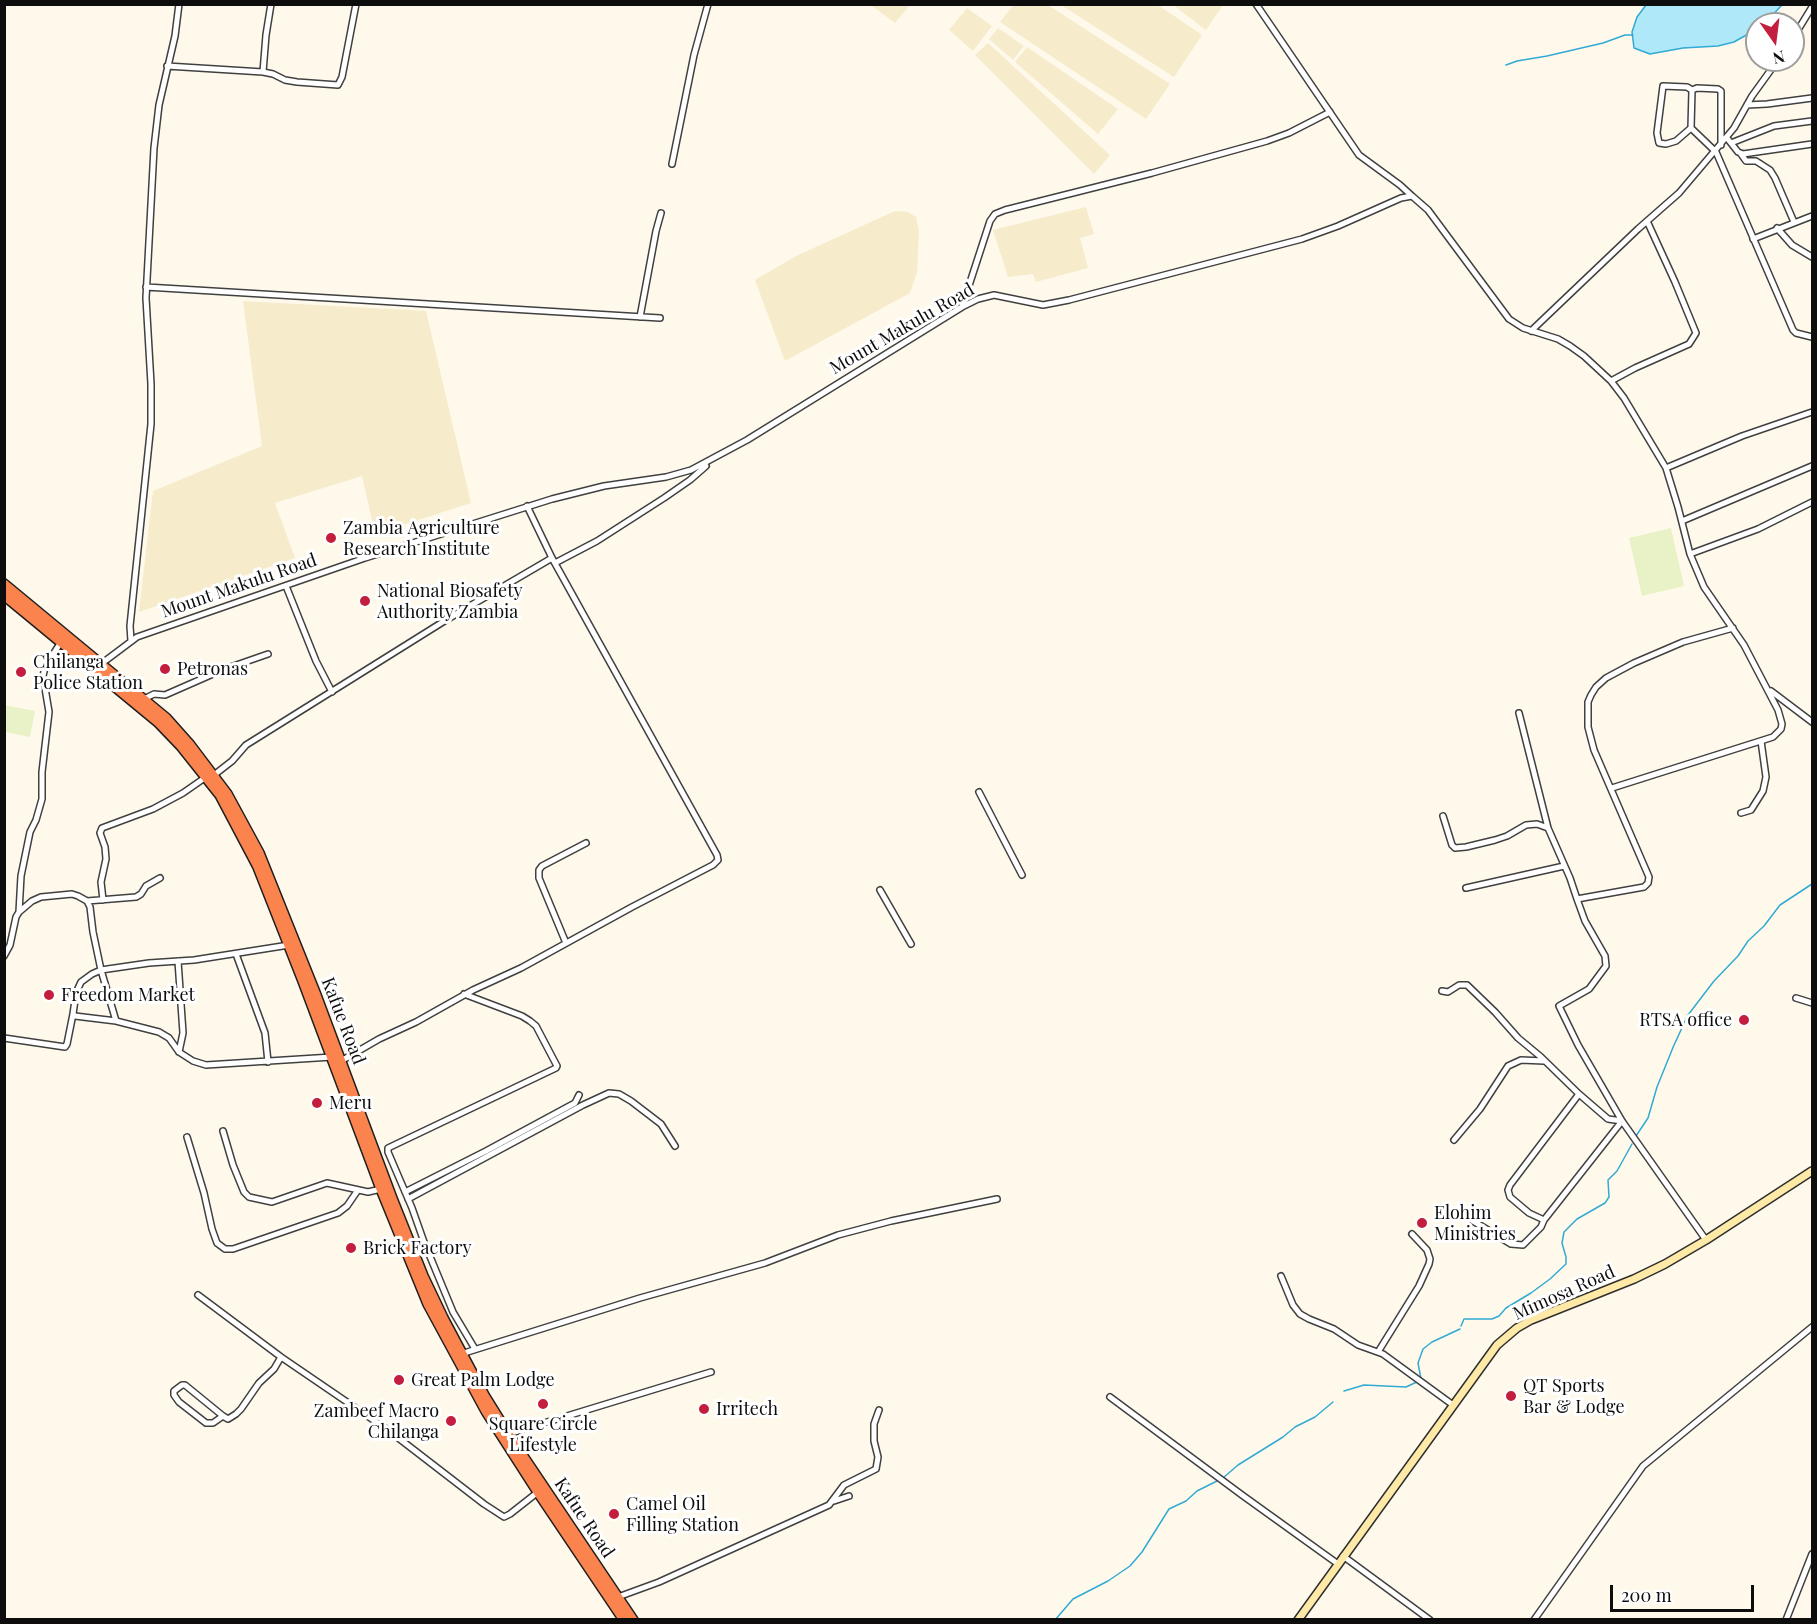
<!DOCTYPE html>
<style>
body{margin:0}
#map{position:relative;width:1817px;height:1624px;overflow:hidden;background:#fff9ec;font-family:"Playfair Display",serif}
canvas{display:block}
.frame{position:absolute;inset:0;border:6px solid #0d0d0d;pointer-events:none}
.north{position:absolute;left:1745px;top:12px;width:60px;height:60px;box-sizing:border-box;background:#fff;border:2px solid #9e9e9e;border-radius:50%;rotate:166deg;font-size:16px;font-weight:700;line-height:24px;text-align:center;color:#0d0d0d}
.north::after{content:'';display:block;margin:auto;width:21px;height:27px;background:#c31e3d;clip-path:polygon(50% 0,100% 100%,50% 72%,0 100%)}
.scale{position:absolute;left:1610px;top:1585px;width:144px;height:27px;box-sizing:border-box;border:3px solid #0d0d0d;border-top:0;padding-left:8px;font-size:18px;line-height:21px;white-space:nowrap;color:#0d0d0d;-webkit-text-stroke:4px #fff;paint-order:stroke}
</style>
<div id="map">
<canvas width="1817" height="1624"></canvas>
<div class="frame"></div>
<div class="north">N</div>
<div class="scale">200 m</div>
</div>
<script>
const g = document.querySelector('canvas').getContext('2d');
g.lineJoin = 'round';
function fill(path, color) { g.fillStyle = color; g.fill(path, 'evenodd'); }
const poly = rows => new Path2D(rows.map(r => 'M' + r).join(''));
function strokePath(path, color, width, dash) { g.strokeStyle = color; g.lineWidth = width; g.lineCap = dash ? 'butt' : 'round'; g.setLineDash(dash || []); g.stroke(path); }
function label(font, color, halo, rows, align = 'center') {
  g.font = font + ' "Playfair Display",serif'; g.lineWidth = 6; g.setLineDash([]); g.textBaseline = 'middle'; g.strokeStyle = halo; g.fillStyle = color; for (const [text, x, y, turn = 0] of rows) {
    g.save(); g.translate(x, y); g.rotate((+turn || 0) * Math.PI / 180); g.textAlign = isNaN(turn) ? turn : align; if (halo) g.strokeText(text, 0, 0); g.fillText(text, 0, 0); g.restore();
  }
}
const farmland = poly([
 [873,4,910,4,910,5,895,23,872,6],
 [1014,4,1048,5,1170,84,1146,119,1000,22],
 [1061,5,1158,5,1202,35,1174,77],
 [1173,5,1223,5,1206,30],
 [967,8,992,26,973,51,949,30],
 [998,28,1024,46,1013,60,989,39],
 [988,43,1110,155,1094,174,975,55],
 [1027,47,1118,109,1098,134,1015,62],
 [1086,207,1094,234,1080,238,1088,268,1036,282,1033,274,1008,277,993,230],
 [895,211,908,212,916,217,919,231,917,272,910,293,785,361,755,280,796,256],
 [243,301,426,311,471,503,375,534,362,476,275,503,295,558,139,612,153,491,262,446]
]);
const pitch = poly([
 [1671,528,1684,586,1642,596,1629,538],
 [4,705,35,711,30,737,5,732]
]);
const water = poly([
 [1646,5,1646,4,1782,5,1764,24,1757,24,1757,29,1734,42,1718,46,1683,48,1650,54,1634,48,1632,32,1637,17,1646,5]
]);
const stream = poly([
 [1506,65,1517,61,1547,56,1603,43,1625,35,1633,35],
 [1636,1136,1648,1118,1657,1087,1674,1045,1688,1015,1714,981,1738,956,1748,941,1764,926,1780,905,1812,884],
 [1461,1326,1464,1319,1492,1319,1499,1316,1506,1308,1531,1293,1550,1279,1566,1264,1566,1257,1562,1243,1564,1232,1577,1219,1605,1203,1609,1197,1608,1180,1617,1171,1632,1144],
 [1421,1379,1418,1363,1423,1349,1432,1342,1460,1329],
 [1344,1391,1364,1385,1406,1387,1419,1381],
 [1223,1478,1238,1465,1283,1437,1295,1427,1315,1417,1333,1402],
 [1055,1620,1073,1599,1108,1581,1130,1566,1142,1552,1169,1509,1186,1501,1197,1491,1219,1480]
]);
const street = poly([
 [1256,4,1359,155,1400,185,1412,196],
 [1793,38,1812,7],
 [167,66,263,72,273,74,285,80,297,82,338,85,342,77,356,4],
 [263,72,266,35,271,4],
 [1692,90,1697,88,1718,89,1721,91,1721,145],
 [1747,105,1767,104,1812,98],
 [1691,128,1676,141,1666,144,1659,143,1657,133,1663,86,1687,87,1692,90,1691,128,1716,152,1793,330,1796,333,1812,337],
 [1727,138,1738,152,1743,154,1812,144],
 [1731,143,1774,126,1812,121],
 [1741,154,1746,161,1756,161,1770,170,1775,178,1794,222],
 [672,164,694,55,708,4],
 [1777,228,1792,245,1812,257],
 [1753,239,1812,216],
 [146,287,660,318],
 [962,307,990,221,995,214,1005,210,1152,173,1267,141,1289,133,1330,112],
 [640,317,656,231,661,213],
 [1531,331,1638,229,1679,193,1734,128,1752,96,1778,60],
 [1611,381,1635,368,1689,344,1696,333,1675,282,1647,221],
 [1666,468,1742,436,1812,412],
 [1682,521,1812,466],
 [1690,554,1758,529,1812,502],
 [555,563,597,541,664,498,690,480,706,466],
 [286,586,316,661,332,692],
 [131,641,130,626,151,424,151,384,146,298,154,148,159,105,175,36,179,4],
 [101,664,137,637,365,558,552,499,604,486,666,477,691,470,747,440,962,307,978,299,994,295,1043,305,1069,300,1302,239,1338,226,1401,198,1412,196,1428,210,1509,319,1523,328,1558,339,1570,346,1584,356,1611,381,1624,398,1666,468,1678,507,1690,554,1704,587,1744,645,1778,710,1782,724,1781,729,1773,737,1612,788],
 [1771,691,1812,722],
 [144,699,154,694,165,695,222,670,268,654],
 [1519,713,1548,828,1570,878,1577,899,1644,887,1648,883,1649,877,1594,750,1588,727,1588,702,1591,695,1596,687,1606,678,1634,663,1683,642,1733,628],
 [214,775,232,761,246,745,446,620,552,558],
 [979,792,1022,875],
 [1741,813,1751,810,1763,791,1766,777,1761,741],
 [1443,816,1452,845,1455,848,1466,847,1495,840,1507,836,1526,825,1537,824,1548,828],
 [1466,888,1564,866],
 [880,890,911,944],
 [1577,899,1585,921,1605,956,1606,966,1589,989,1559,1006,1578,1045,1622,1121,1706,1240],
 [103,900,101,882,106,859,105,847,100,833,102,828,153,809,183,793,206,777],
 [87,901,136,897,141,894,146,886,160,878],
 [19,912,32,901,41,897,72,894,78,896,87,901,90,907,93,932,101,970,116,1021,159,1032,169,1038,179,1052,193,1061,206,1065,332,1057],
 [566,943,539,878,539,870,542,866,586,843],
 [236,954,265,1033,268,1062],
 [4,956,10,945,16,917,19,912,21,876,30,832,36,820,42,799,42,772,49,712,43,676,45,667,61,642],
 [178,961,183,1033,179,1052],
 [1442,991,1448,992,1459,985,1467,985,1495,1012,1518,1038,1541,1057,1579,1094,1608,1119,1622,1121],
 [464,994,522,1016,530,1021,536,1026,557,1066,556,1068,388,1148,388,1152,412,1208,424,1242,453,1312,475,1349],
 [1796,998,1812,1003],
 [116,1021,75,1016,73,1014,76,993,81,982,92,974,101,970,149,963,194,960,289,945],
 [4,1038,65,1047,67,1044,73,1014],
 [341,1061,379,1039,416,1022,473,990,521,968,632,907,713,865,718,860,717,855,552,558,527,506],
 [223,1131,233,1165,244,1192,249,1197,272,1202,327,1183,368,1192,381,1189],
 [187,1137,204,1193,212,1229,217,1243,225,1249,233,1249,338,1213,347,1206,358,1190],
 [1454,1140,1480,1109,1508,1066,1521,1060,1544,1061],
 [405,1192,486,1151,575,1103,579,1095],
 [408,1199,583,1105,609,1093,619,1094,631,1101,661,1124,675,1146],
 [1544,1220,1529,1213,1510,1197,1508,1190,1510,1185,1579,1094],
 [1473,1221,1511,1244,1523,1245,1541,1227,1544,1220,1622,1121],
 [1281,1276,1293,1305,1300,1314,1309,1319,1334,1329,1358,1345,1383,1354,1453,1405],
 [198,1295,281,1357,388,1430,484,1504,504,1517,510,1514,538,1492],
 [1378,1352,1419,1286,1429,1264,1430,1259,1427,1250,1412,1234],
 [461,1354,640,1298,765,1263,838,1235,891,1221,997,1199],
 [1110,1397,1242,1495,1338,1564],
 [223,1416,213,1423,206,1423,179,1402,174,1395,174,1391,182,1385,185,1385,223,1416,228,1419,236,1414,241,1409,259,1383,274,1369,281,1357],
 [508,1434,711,1372],
 [834,1501,849,1496],
 [1343,1556,1430,1620],
 [618,1597,659,1582,829,1505,844,1485,876,1469,878,1457,874,1441,874,1424,879,1410],
 [1534,1620,1643,1466,1812,1327],
 [1786,1620,1812,1554]
]);
const secondary = poly([
 [1298,1620,1497,1345,1517,1328,1531,1320,1634,1279,1665,1264,1706,1240,1812,1171]
]);
const highway = poly([
 [4,584,166,718,190,745,227,794,259,853,316,995,393,1201,423,1276,443,1318,485,1397,508,1434,633,1620],
 [4,595,158,722,181,746,220,795,258,867,303,981,381,1189,428,1304,486,1411,538,1492,624,1620]
]);
const markers = [
 [331,538,6,"#c31e3d"],
 [365,601,6,"#c31e3d"],
 [165,669,6,"#c31e3d"],
 [21,672,6,"#c31e3d"],
 [49,995,6,"#c31e3d"],
 [1744,1020,6,"#c31e3d"],
 [317,1103,6,"#c31e3d"],
 [1422,1223,6,"#c31e3d"],
 [351,1248,6,"#c31e3d"],
 [399,1380,6,"#c31e3d"],
 [1511,1396,6,"#c31e3d"],
 [543,1404,6,"#c31e3d"],
 [704,1409,6,"#c31e3d"],
 [451,1421,6,"#c31e3d"],
 [614,1514,6,"#c31e3d"]
];
const streetNames = [
 ["Mount Makulu Road",902,329,-30],
 ["Mount Makulu Road",239,586,-19],
 ["Kafue Road",343,1021,69],
 ["Mimosa Road",1564,1293,-24],
 ["Kafue Road",584,1518,56]
];
const poiNames = [
 ["Zambia Agriculture",343,528],
 ["Research Institute",343,549],
 ["National Biosafety",377,591],
 ["Authority Zambia",377,612],
 ["Chilanga",33,662],
 ["Police Station",33,683],
 ["Petronas",177,669],
 ["Freedom Market",61,995],
 ["RTSA office",1732,1020,"right"],
 ["Meru",329,1103],
 ["Elohim",1434,1213],
 ["Ministries",1434,1234],
 ["Brick Factory",363,1248],
 ["Great Palm Lodge",411,1380],
 ["QT Sports",1523,1386],
 ["Bar & Lodge",1523,1407],
 ["Irritech",716,1409],
 ["Zambeef Macro",439,1411,"right"],
 ["Chilanga",439,1432,"right"],
 ["Square Circle",543,1424,"center"],
 ["Lifestyle",543,1445,"center"],
 ["Camel Oil",626,1504],
 ["Filling Station",626,1525]
];
fill(farmland, '#f6eccb');
fill(pitch, '#e9f2c6');
fill(water, '#aee8f9');
strokePath(water, '#32aad3', 1.5);
strokePath(stream, '#32aad3', 1.5);
strokePath(street, '#404040', 8);
strokePath(secondary, '#2f2f2f', 10);
strokePath(highway, '#1e1e1e', 12);
strokePath(street, '#fff', 5);
strokePath(secondary, '#ffe9a7', 7);
strokePath(highway, '#fb844e', 9);
for (const [x, y, r, color] of markers) { const dot = new Path2D(); dot.arc(x, y, r, 0, 2 * Math.PI); g.fillStyle = color; g.fill(dot); strokePath(dot, '#fff', 2); }
label('18px', '#0d0d0d', '#fff', streetNames);
label('18px', '#0d0d0d', '#fff', poiNames, 'left');
</script>
